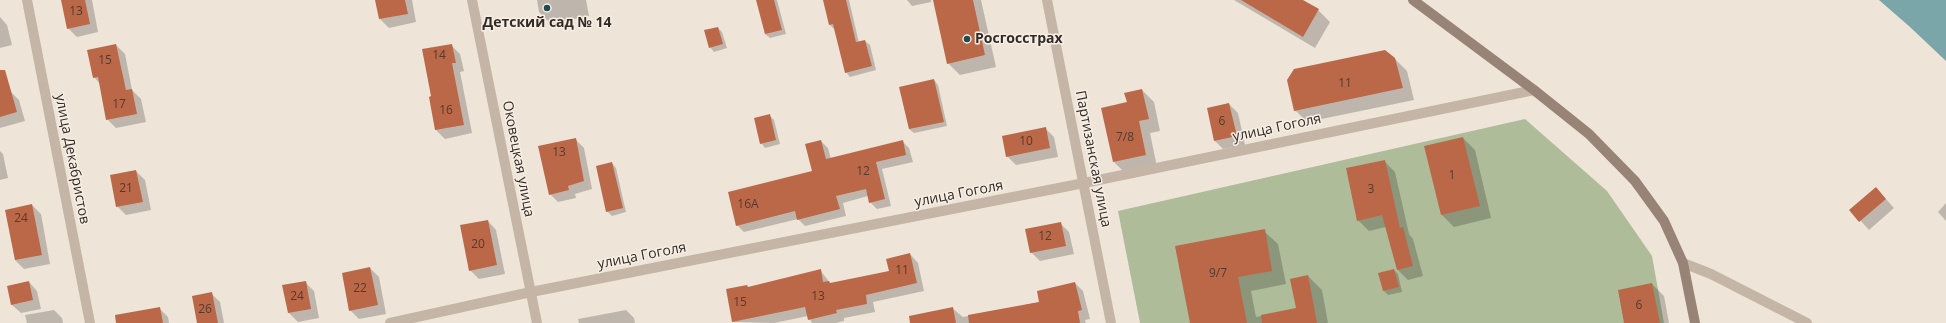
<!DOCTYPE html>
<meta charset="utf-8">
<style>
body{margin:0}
canvas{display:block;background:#eee4d8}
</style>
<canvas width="1946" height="323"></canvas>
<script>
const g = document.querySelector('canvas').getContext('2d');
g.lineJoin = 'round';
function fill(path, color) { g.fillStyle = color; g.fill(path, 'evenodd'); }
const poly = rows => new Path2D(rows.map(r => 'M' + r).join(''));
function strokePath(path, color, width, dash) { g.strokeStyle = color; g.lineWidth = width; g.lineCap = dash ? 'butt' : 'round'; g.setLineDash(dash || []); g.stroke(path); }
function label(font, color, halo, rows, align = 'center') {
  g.font = font + ' "Open Sans",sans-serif'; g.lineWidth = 3; g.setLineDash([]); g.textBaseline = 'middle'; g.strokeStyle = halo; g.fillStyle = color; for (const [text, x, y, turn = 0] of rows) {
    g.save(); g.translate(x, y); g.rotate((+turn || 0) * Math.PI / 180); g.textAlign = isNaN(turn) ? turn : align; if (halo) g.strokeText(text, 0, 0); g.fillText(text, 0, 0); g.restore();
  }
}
const green = poly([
 [1525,119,1607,191,1652,256,1664,323,1140,323,1118,211]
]);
const water = poly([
 [1879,0,1946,0,1946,61,1910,27]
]);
const shadow = poly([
 [62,0,92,0,98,32,77,37,68,28],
 [376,0,412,0,416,22,389,28,380,19],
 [537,0,586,0,589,16,551,24,539,12],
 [758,0,777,0,786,34,770,38,765,34],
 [824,0,849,0,859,43,865,41,870,45,876,70,850,77,846,72,834,29,830,25],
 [907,0,931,0,931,2,912,6],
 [934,0,981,0,996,67,960,75,948,63],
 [1234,0,1301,0,1318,10,1330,22,1315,48],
 [0,17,7,25,12,45,0,48],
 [718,28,722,32,727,48,714,52,710,47],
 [116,45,125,54,132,90,141,99,146,122,116,128,107,119,100,84,94,77],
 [451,45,460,54,464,71,460,72,472,133,445,139,436,130,430,97,432,97],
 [1395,59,1407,71,1414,100,1307,122,1295,110],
 [934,80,938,85,947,126,914,133,909,129,900,88],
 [1142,90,1154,102,1160,131,1150,133,1157,167,1126,174,1114,162,1128,103],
 [10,91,19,100,25,121,0,128,0,94],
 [1229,104,1238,113,1245,145,1223,149,1215,141],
 [770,116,774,120,780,144,765,148,761,143],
 [1045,128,1054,137,1058,157,1016,165,1007,156],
 [1463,138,1475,150,1491,218,1454,227,1442,215,1425,147],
 [576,140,584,148,592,189,575,194,576,198,558,202,550,194],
 [821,141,828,148,831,159,902,141,909,148,913,162,882,169,891,206,877,209,870,202,868,196,843,203,846,216,805,226,798,219,744,232,737,225,813,172],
 [0,151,3,154,8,178,0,180],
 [1384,161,1395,172,1409,234,1413,239,1423,276,1408,280,1398,270,1386,227,1369,231,1358,220],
 [612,163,616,168,626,212,612,216,607,211],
 [136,171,145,180,151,210,126,215,117,206],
 [1876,188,1894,208,1869,230,1851,210],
 [1946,203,1946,221,1938,212],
 [32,205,41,214,50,264,24,269,15,260,6,211],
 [488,221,496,230,505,274,479,279,470,270],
 [1060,223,1069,232,1074,254,1040,261,1031,252],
 [1264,231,1278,244,1286,284,1251,291,1256,317,1298,309,1308,276,1322,290,1328,323,1191,323],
 [910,254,918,263,924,291,873,302,875,312,844,318,844,321,836,323,812,323,808,316,774,323,733,322,747,286,749,288,820,270,831,284,890,272],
 [370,268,379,277,386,314,359,319,350,310],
 [1394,270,1398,274,1402,292,1388,295,1384,291,1379,274],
 [29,282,37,291,41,309,21,313,12,305],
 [305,282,314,291,319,318,298,322,289,313,283,286],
 [1075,283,1083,291,1090,319,1085,320,1086,323,932,323,952,308,963,317,1040,302],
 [1652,284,1664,296,1669,323,1625,323],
 [211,293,220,302,224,323,198,323],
 [159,308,168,317,169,323,125,323],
 [54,310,62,318,63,323,27,323,25,315],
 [626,310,634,318,635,323,579,323,578,319]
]);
const building = poly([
 [61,0,85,0,90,24,67,29],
 [375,0,405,0,408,14,379,19],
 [756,0,774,0,782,30,765,34],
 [823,0,846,0,856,42,865,40,872,66,845,73,833,24,829,25],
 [933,0,973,0,985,55,947,64],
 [1241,0,1303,0,1319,9,1303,37],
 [718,27,723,44,709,48,704,30],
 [116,44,126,90,132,89,137,114,106,120,98,77,93,78,87,50],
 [452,44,456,63,452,63,464,125,435,130,429,97,431,96,422,49],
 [1385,50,1395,58,1403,88,1294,111,1287,80,1294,69],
 [0,70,5,70,17,112,0,117],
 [934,79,944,122,909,129,899,87],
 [1142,89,1149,119,1139,121,1146,155,1113,162,1101,108,1127,102,1124,93],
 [1229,103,1237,136,1214,141,1207,108],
 [770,114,776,140,760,144,754,118],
 [1046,127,1050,148,1006,157,1002,136],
 [1463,137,1480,206,1441,215,1424,146],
 [576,138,584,181,568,186,569,190,549,195,538,146],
 [821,140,826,159,903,140,906,155,876,162,885,199,869,203,866,189,836,196,840,209,797,220,795,211,736,226,728,192,812,171,805,144],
 [1385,160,1400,228,1403,227,1413,266,1397,270,1382,215,1357,221,1346,168],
 [612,162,623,208,606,212,596,166],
 [136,170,143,202,116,207,110,175],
 [1876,187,1886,199,1859,222,1849,210],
 [32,204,42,255,15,260,5,210],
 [488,220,497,265,469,271,460,225],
 [1061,222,1066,246,1030,253,1025,229],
 [1265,229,1272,271,1238,277,1247,323,1190,323,1175,246],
 [910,253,917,283,866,295,867,304,836,310,837,313,808,320,805,307,732,322,726,289,747,285,748,287,821,269,823,282,829,281,830,283,889,271,886,259],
 [370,267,378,305,349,311,342,273],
 [1394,269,1399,287,1383,291,1378,273],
 [1308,275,1317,323,1262,323,1261,315,1296,308,1290,279],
 [29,281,33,300,11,305,7,286],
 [306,281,311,309,288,313,282,285],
 [1075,282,1082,310,1078,311,1080,323,969,323,968,315,1039,302,1037,291],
 [1652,283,1660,323,1624,323,1618,290],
 [212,292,218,323,197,323,192,296],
 [160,307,163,323,116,323,115,315],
 [953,307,956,323,910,323,909,316]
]);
const street = poly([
 [27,0,90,323],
 [472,0,537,323],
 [1047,0,1111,323],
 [1683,263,1711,274,1807,323],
 [390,323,531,292,1084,183,1534,90]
]);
const secondary = poly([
 [1413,0,1534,90,1589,134,1635,181,1664,221,1683,263,1695,323]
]);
const markers = [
 [547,8,4,"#1f4b4f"],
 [967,39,4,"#1f4b4f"]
];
const numberNames = [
 ["13",76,12],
 ["14",439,56],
 ["15",105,61],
 ["11",1345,84],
 ["17",119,105],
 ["16",446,111],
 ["6",1222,122],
 ["7/8",1125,138],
 ["10",1026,142],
 ["13",559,153],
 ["12",863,172],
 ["1",1452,176],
 ["21",126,189],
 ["3",1371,190],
 ["16А",748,205],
 ["24",21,219],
 ["12",1045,237],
 ["20",478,245],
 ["11",902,271],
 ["9/7",1218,274],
 ["22",360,289],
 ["24",297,297],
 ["13",818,297],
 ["15",740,303],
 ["6",1639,306],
 ["26",205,310]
];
const poiNames = [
 ["Детский сад № 14",547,23],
 ["Росгосстрах",975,39,"left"]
];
const streetNames = [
 ["улица Гоголя",1277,128,-12],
 ["улица Декабристов",72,159,79],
 ["Оковецкая улица",518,159,79],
 ["Партизанская улица",1093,159,79],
 ["улица Гоголя",959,194,-11],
 ["улица Гоголя",642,256,-11]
];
fill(green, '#afbc9a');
fill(water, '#7aa6a9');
fill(shadow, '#0003');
fill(building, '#bb6849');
strokePath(street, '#c5b5a6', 10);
strokePath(secondary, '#988477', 10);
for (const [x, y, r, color] of markers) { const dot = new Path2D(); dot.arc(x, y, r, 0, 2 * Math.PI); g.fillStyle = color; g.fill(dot); strokePath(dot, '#f7eee4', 1.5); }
label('12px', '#543a2f', null, numberNames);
label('bold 14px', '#322a26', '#f7eee4', poiNames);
label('14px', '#322a26', '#f7eee4', streetNames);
</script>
